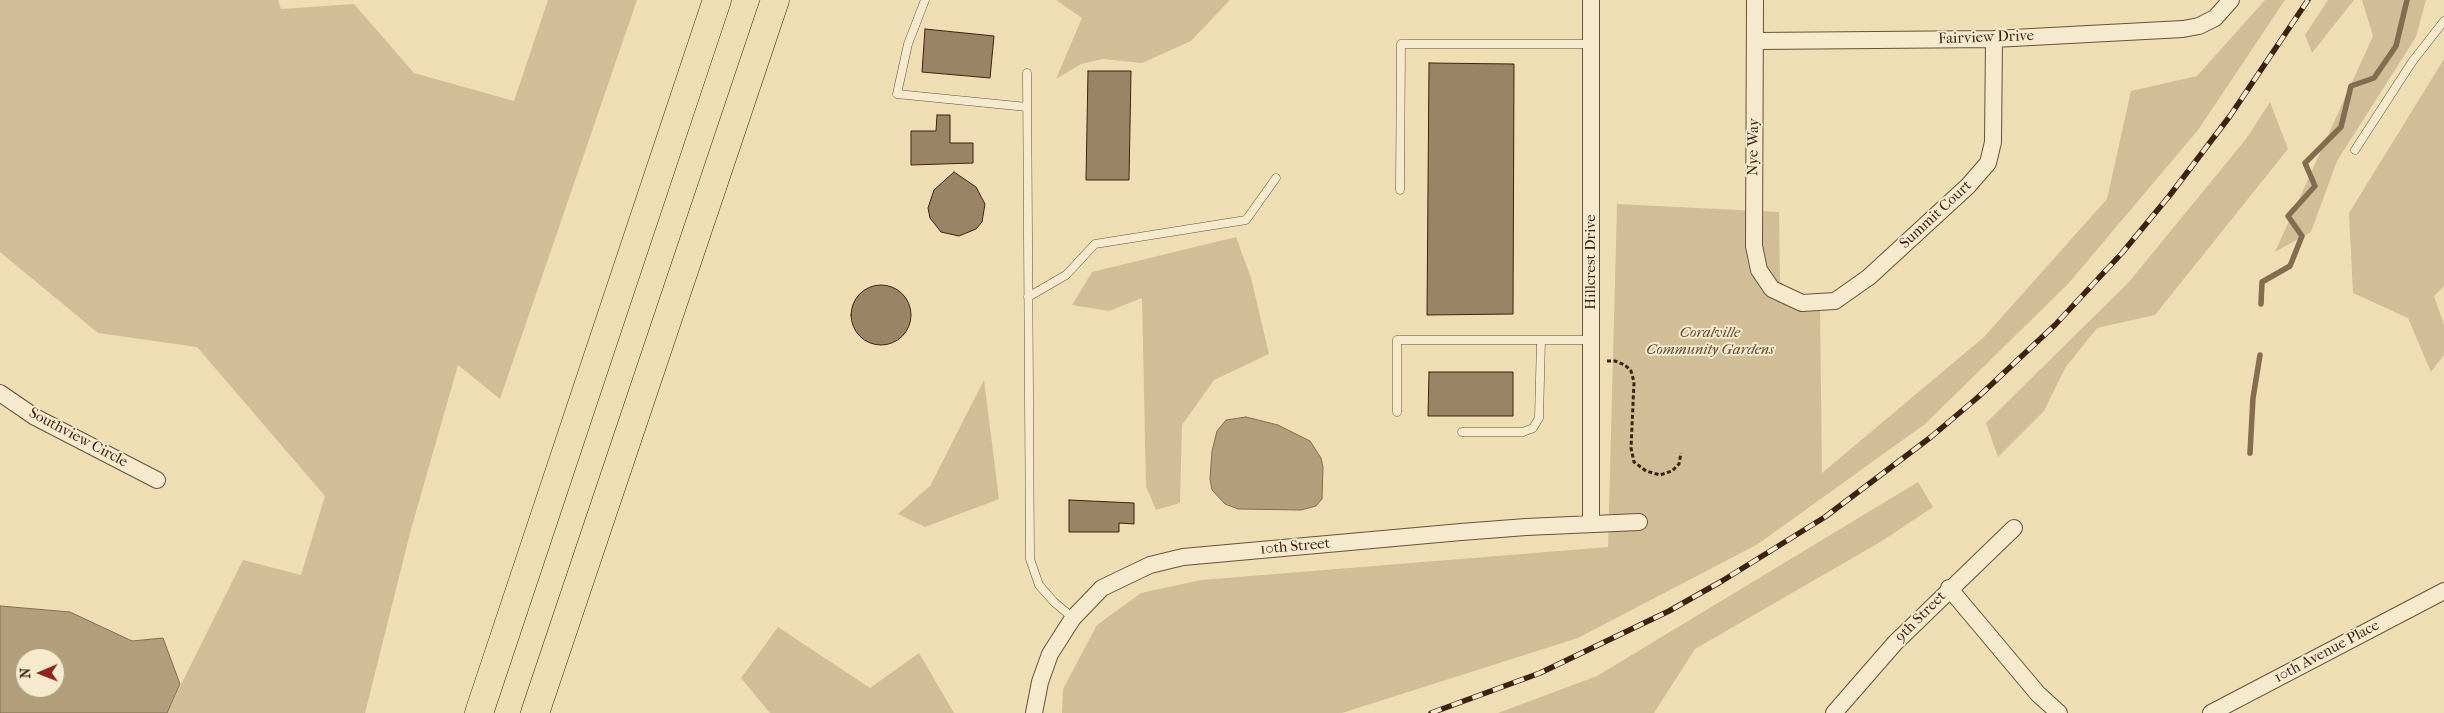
<!DOCTYPE html>
<style>
body{margin:0}
#map{position:relative;width:2444px;height:713px;overflow:hidden;background:#efdeb3;font-family:"IM FELL French Canon",serif}
canvas{display:block}
.north{position:absolute;left:15px;top:648px;width:50px;height:50px;box-sizing:border-box;background:#f5eace;border:1px solid #ac9a82;border-radius:50%;rotate:269deg;font-size:14px;font-weight:700;line-height:20px;text-align:center;color:#3f2111}
.north::after{content:'';display:block;margin:auto;width:18px;height:22px;background:#8f2418;clip-path:polygon(50% 0,100% 100%,50% 72%,0 100%)}
</style>
<div id="map">
<canvas width="2444" height="713"></canvas>
<div class="north">N</div>
</div>
<script>
const g = document.querySelector('canvas').getContext('2d');
g.lineJoin = 'round';
function fill(path, color) { g.fillStyle = color; g.fill(path, 'evenodd'); }
const poly = rows => new Path2D(rows.map(r => 'M' + r).join(''));
function strokePath(path, color, width, dash) { g.strokeStyle = color; g.lineWidth = width; g.lineCap = dash ? 'butt' : 'round'; g.setLineDash(dash || []); g.stroke(path); }
function label(font, color, halo, rows, align = 'center') {
  g.font = font + ' "IM FELL French Canon",serif'; g.lineWidth = 4; g.setLineDash([]); g.textBaseline = 'middle'; g.strokeStyle = halo; g.fillStyle = color; for (const [text, x, y, turn = 0] of rows) {
    g.save(); g.translate(x, y); g.rotate((+turn || 0) * Math.PI / 180); g.textAlign = isNaN(turn) ? turn : align; if (halo) g.strokeText(text, 0, 0); g.fillText(text, 0, 0); g.restore();
  }
}
const green = poly([
 [0,0,278,0,281,9,354,4,414,73,514,101,548,0,637,0,500,399,458,365,410,533,365,713,167,713,243,560,301,575,325,496,197,347,98,333,0,252],
 [1056,0,1230,0,1191,41,1142,63,1103,59,1081,64,1056,79,1082,18],
 [2265,0,2285,0,2198,130,2068,284,1925,424,1758,544,1578,638,1342,713,1062,713,1063,689,1097,625,1141,593,1201,580,1608,547,1617,204,1779,212,1780,282,1820,307,1822,473,1984,337,2107,199,2131,91,2197,76],
 [2328,0,2354,0,2312,53,2305,35],
 [2362,0,2426,0,2416,37,2337,161,2311,232,2275,252,2373,36],
 [2444,59,2444,286,2434,296,2444,325,2444,355,2431,372,2408,318,2353,293,2349,213],
 [2270,102,2288,149,2155,315,2097,328,2065,368,2044,411,1998,457,1986,423,2128,283,2246,139],
 [1236,237,1251,278,1269,354,1214,380,1182,425,1180,503,1156,510,1146,487,1142,298,1109,311,1072,305,1092,272],
 [984,380,999,499,925,527,898,514,930,486],
 [1918,482,1933,507,1882,541,1695,649,1654,713,1498,713,1597,676],
 [778,627,870,688,919,653,954,713,770,713,741,678]
]);
const water = poly([
 [1246,417,1278,425,1310,441,1321,458,1323,467,1322,499,1316,506,1301,510,1238,509,1225,504,1212,490,1210,479,1212,451,1217,431,1226,420,1246,417],
 [0,606,70,612,132,641,163,638,180,684,167,713,0,713,0,606],
 [25,658,55,658,55,688,25,688,25,658]
]);
const stream = poly([
 [2261,304,2262,282,2290,266,2302,236,2288,216,2315,186,2305,163,2341,127,2351,86,2374,78,2396,46,2407,0],
 [2250,453,2253,398,2260,355]
]);
const building = poly([
 [925,29,994,36,990,78,922,72,925,29],
 [1429,63,1514,64,1513,314,1427,315,1429,63],
 [1088,71,1131,71,1129,180,1086,180,1088,71],
 [937,115,950,115,950,143,973,143,973,163,911,165,911,131,936,131,937,115],
 [954,172,976,187,985,204,982,222,976,229,959,236,941,232,930,218,928,208,934,190,954,172],
 '851 315a30 30 0 1 1 60 0a30 30 0 1 1-60 0Z',
 [1429,372,1513,372,1513,416,1428,416,1429,372],
 [1069,500,1134,503,1134,524,1119,523,1119,532,1069,532,1069,500]
]);
const path = poly([
 [1607,361,1615,361,1625,365,1631,371,1634,382,1631,448,1634,462,1646,471,1660,475,1672,471,1679,464,1681,453]
]);
const service = poly([
 [925,0,908,44,897,94,1027,107],
 [1027,73,1030,559,1039,585,1054,602,1073,618],
 [2355,150,2412,62,2444,21],
 [1400,190,1401,44,1591,44],
 [1028,297,1066,275,1095,244,1246,220,1276,178],
 [1397,412,1397,340,1591,340],
 [1462,432,1523,432,1533,428,1539,418,1541,340]
]);
const minor = poly([
 [1591,0,1591,524],
 [1755,0,1754,246,1759,270,1772,289,1802,303,1835,301,1869,277,1968,186,1988,163,1993,142,1994,39],
 [1756,41,1994,39,2183,29,2199,26,2215,18,2231,0],
 [0,393,35,417,157,480],
 [1949,588,2038,694,2059,713],
 [1034,713,1040,682,1050,654,1073,618,1102,588,1150,565,1183,557,1461,532,1526,527,1639,522],
 [1834,713,1895,643,2014,528],
 [2211,713,2444,591]
]);
const motorway = poly([
 [479,713,717,0],
 [535,713,775,0]
]);
const rail = poly([
 [1431,713,1540,673,1669,611,1722,581,1825,517,1931,437,1977,398,2055,325,2122,253,2170,195,2230,116,2308,0]
]);
const streetNames = [
 ["Fairview Drive",1986,38,-2],
 ["Nye Way",1754,147,-89],
 ["Summit Court",1936,215,-43],
 ["Hillcrest Drive",1591,262,-90],
 ["Southview Circle",78,438,28],
 ["10th Street",1295,547,-5],
 ["9th Street",1921,617,-45],
 ["10th Avenue Place",2327,652,-28]
];
const parkNames = [
 ["Coralville",1710,333],
 ["Community Gardens",1710,350]
];
fill(green, '#d1be97');
fill(water, '#b39e7c');
strokePath(water, '#856c51', 1);
strokePath(stream, '#856c51', 5.5);
fill(building, '#9b8365');
strokePath(building, '#3f2111', 1);
strokePath(service, '#6b503a', 9);
strokePath(minor, '#6b503a', 18);
strokePath(motorway, '#3f2111', 29);
strokePath(path, '#3f2111', 3, [4, 2.5]);
strokePath(service, '#f5eace', 8);
strokePath(minor, '#f5eace', 16);
strokePath(motorway, '#efdeb3', 28);
strokePath(rail, '#3f2111', 5.5);
strokePath(rail, '#f5eace', 4, [11]);
label('15px', '#3f2111', '#f5eace', streetNames);
label('italic 15px', '#644832', '#f5eace', parkNames);
</script>
